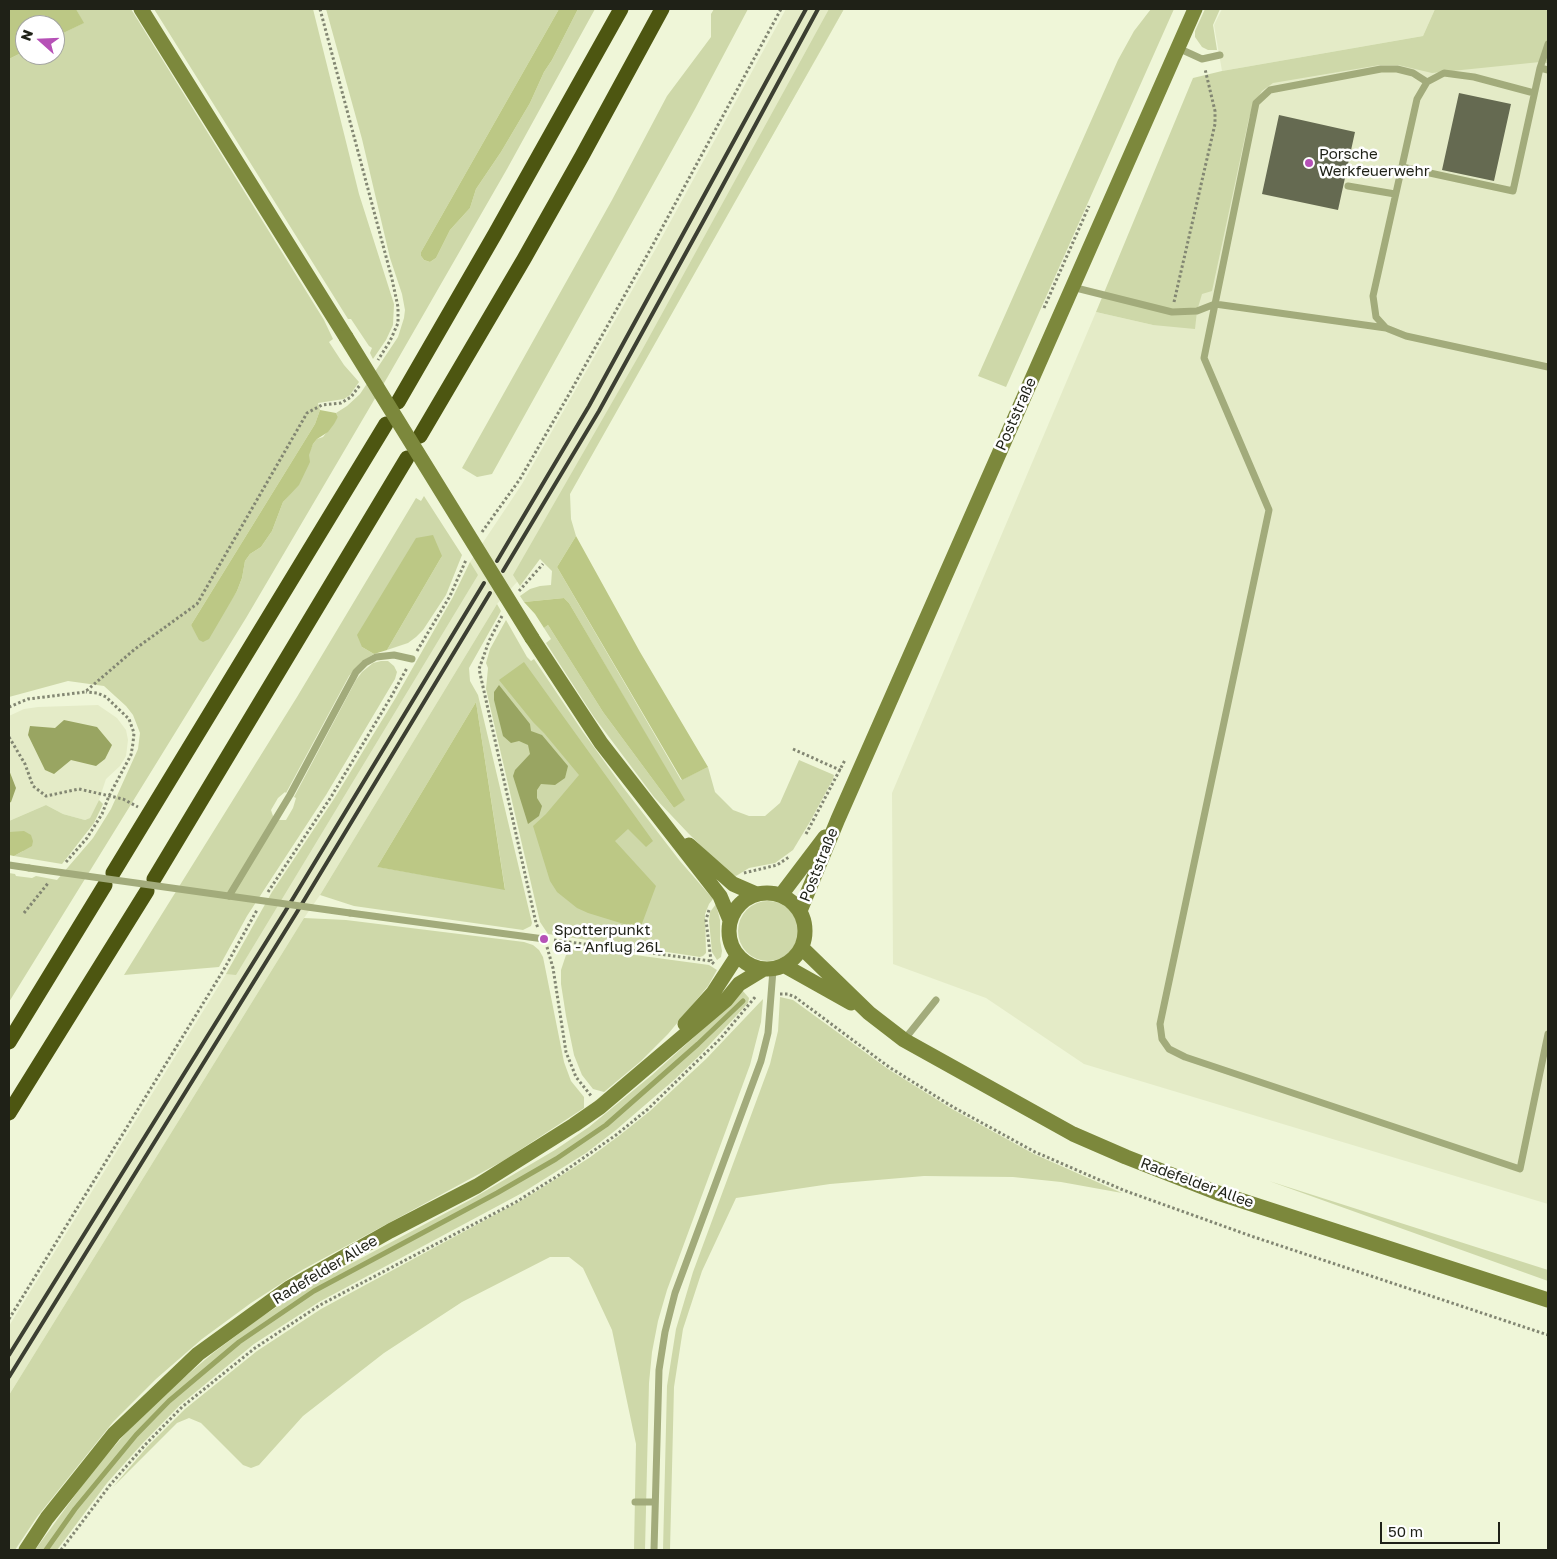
<!DOCTYPE html>
<meta charset="utf-8">
<style>
body{margin:0}
#map{position:relative;width:1557px;height:1559px;overflow:hidden;background:#eff6d8;font-family:"Golos Text",sans-serif}
canvas{display:block}
.frame{position:absolute;inset:0;border:10px solid #1f2117;pointer-events:none}
.north{position:absolute;left:15px;top:15px;width:50px;height:50px;box-sizing:border-box;background:#fff;border:1px solid #a5a6a2;border-radius:50%;rotate:290deg;font-size:14px;font-weight:700;line-height:20px;text-align:center;color:#1f2117}
.north::after{content:'';display:block;margin:auto;width:18px;height:22px;background:#b651b7;clip-path:polygon(50% 0,100% 100%,50% 72%,0 100%)}
.scale{position:absolute;left:1380px;top:1522px;width:120px;height:22px;box-sizing:border-box;border:2px solid #1f2117;border-top:0;padding-left:6px;font-size:15px;line-height:18px;white-space:nowrap;color:#1f2117;-webkit-text-stroke:4px #fff;paint-order:stroke}
</style>
<div id="map">
<canvas width="1557" height="1559"></canvas>
<div class="frame"></div>
<div class="north">N</div>
<div class="scale">50 m</div>
</div>
<script>
const g = document.querySelector('canvas').getContext('2d');
g.lineJoin = 'round';
function fill(path, color) { g.fillStyle = color; g.fill(path, 'evenodd'); }
const poly = rows => new Path2D(rows.map(r => 'M' + r).join(''));
function strokePath(path, color, width, dash) { g.strokeStyle = color; g.lineWidth = width; g.lineCap = dash ? 'butt' : 'round'; g.setLineDash(dash || []); g.stroke(path); }
function label(font, color, halo, rows, align = 'center') {
  g.font = font + ' "Golos Text",sans-serif'; g.lineWidth = 5; g.setLineDash([]); g.textBaseline = 'middle'; g.strokeStyle = halo; g.fillStyle = color; for (const [text, x, y, turn = 0] of rows) {
    g.save(); g.translate(x, y); g.rotate((+turn || 0) * Math.PI / 180); g.textAlign = isNaN(turn) ? turn : align; if (halo) g.strokeText(text, 0, 0); g.fillText(text, 0, 0); g.restore();
  }
}
const built = poly([
 [786,9,844,9,824,45,517,582,497,604,320,895,304,918,9,1395,9,1326,226,974,272,892,334,799,395,699,453,597,470,562,522,484,655,250],
 [1222,9,1435,9,1423,36,1222,71,1214,25],
 [1548,22,1548,1204,1084,1064,986,998,893,964,892,793,1096,312,1153,325,1197,311,1249,78],
 [98,705,117,718,126,730,128,740,126,756,120,766,106,779,99,800,90,818,85,820,63,814,46,805,9,821,9,716,24,709,38,707]
]);
const green = poly([
 [76,9,131,9,324,320,333,339,329,342,344,365,359,382,350,395,344,399,318,403,320,410,315,424,191,625,195,631,227,606,237,591,242,578,245,561,250,554,261,547,272,531,283,502,289,495,313,444,317,439,323,437,338,417,336,413,347,406,360,394,398,337,404,318,405,310,402,294,390,258,362,139,326,9,559,9,421,252,421,256,424,260,430,262,436,258,450,230,470,208,476,189,501,152,530,103,544,72,552,60,578,9,595,9,507,169,387,378,246,618,9,1002,9,873,15,874,16,876,32,878,36,876,57,880,93,838,111,809,138,749,140,733,133,715,126,706,104,686,68,681,9,697,9,59,25,51,25,55,55,55,55,37,83,23],
 [154,9,313,9,359,194,394,304,393,325,386,340,373,359,370,353,372,348,369,346,351,319,348,319],
 [714,9,748,9,695,109,492,474,477,477,462,468,612,200,667,96,711,37,711,14],
 [829,9,844,9,570,494,571,519,576,536,557,567,681,780,708,767,715,792,733,810,749,816,765,816,780,803,799,760,834,775,833,779,811,820,793,850,775,863,749,868,736,876,728,872,688,833,654,797,594,717,546,643,551,639,544,628,548,625,603,712,674,808,684,800,569,603,564,598,524,602,520,596,530,589,540,586,551,585,552,571,540,559,520,586,513,575,641,352],
 [1151,9,1174,9,1006,387,978,376,1118,60,1134,31],
 [1205,9,1220,9,1213,25,1217,50,1208,50,1202,47,1195,37,1195,31],
 [1435,9,1548,9,1548,65,1547,63,1540,62,1432,73,1398,65,1380,65,1273,83,1262,91,1255,102,1249,118,1212,291,1202,294,1197,311,1195,329,1153,325,1096,312,1193,78,1222,71,1423,36],
 [424,496,462,555,446,595,423,630,416,637,408,643,387,650,442,556,362,647,374,654,361,662,349,676,286,793,285,792,278,798,271,810,273,816,280,820,286,820,293,808,296,798,294,797,356,680,362,672,373,663,381,661,388,661,394,666,397,672,395,679,326,795,247,916,219,967,124,975,297,697,416,498,421,501],
 [470,562,478,575,236,975,226,974,272,892,334,799,395,699,453,597],
 [497,604,501,611,469,668,470,681,478,695,532,923,531,926,523,930,354,906,320,895],
 [476,702,505,889,378,867,377,867],
 [506,620,527,657,531,661,534,659,583,732,622,786,680,861,713,899,709,904,705,914,706,953,703,956,700,957,548,934,540,922,486,689,488,668,486,663,490,649],
 [99,800,103,804,94,823,62,864,14,856,23,851,14,832,9,832,9,821,46,805,63,814,85,820,90,818],
 '738 931a30 30 0 1 1 60 0a30 30 0 1 1-60 0Z',
 [716,904,720,920,720,940,722,951,721,957,717,960,712,952,709,921,710,912],
 [304,918,346,920,524,942,533,945,539,950,543,957,564,1062,571,1081,584,1097,584,1108,503,1161,302,1270,251,1303,202,1339,156,1379,113,1422,37,1517,15,1550,9,1550,9,1395],
 [576,947,709,965,717,970,708,986,668,1034,641,1061,604,1092,593,1089,582,1075,574,1055,566,1016,561,984,561,970,566,955],
 [742,990,749,998,748,1003,700,1055,674,1080,616,1130,586,1153,522,1193,319,1302,254,1344,180,1405,142,1444,107,1483,57,1550,35,1550,92,1472,125,1434,167,1392,213,1353,261,1317,311,1285,470,1200,555,1150,589,1127,652,1075,712,1021],
 [780,997,793,1000,888,1069,952,1109,1034,1154,1122,1193,1061,1182,1013,1177,924,1176,830,1184,736,1198,702,1271,683,1329,674,1387,670,1550,663,1550,667,1386,676,1329,693,1272,770,1064,778,1031],
 [763,999,761,1022,750,1065,667,1290,658,1321,652,1352,649,1383,645,1550,634,1550,636,1444,612,1330,583,1268,569,1257,550,1257,462,1302,384,1353,303,1416,259,1465,251,1468,243,1465,201,1423,189,1418,177,1423,113,1487,147,1447,185,1409,257,1351,321,1309,524,1199,589,1158,620,1135,650,1111,706,1059],
 [1269,1181,1548,1270,1548,1281]
]);
const forest = poly([
 [9,9,76,9,84,23,55,37,55,25,25,25,25,51,9,59],
 [559,9,578,9,552,60,544,72,530,103,501,152,476,189,470,208,450,230,436,258,430,262,424,260,421,256,421,252],
 [320,410,336,413,338,417,334,424,328,432,317,439,313,444,309,455,310,462,299,485,283,502,272,531,261,547,250,554,245,561,242,578,237,591,209,639,203,642,199,640,191,625,315,424],
 [433,535,442,556,387,650,374,654,362,647,357,635,416,538],
 [576,536,640,652,708,767,682,780,557,567],
 [564,598,569,603,685,800,674,808,603,712,548,625,544,628,535,614,524,602],
 [524,662,653,841,646,847,628,829,615,841,656,886,640,929,588,913,577,908,557,892,550,881,533,826,546,814,579,775,544,733,533,722,499,680],
 [476,702,505,890,377,867],
 [24,831,31,835,33,841,32,846,14,856,9,855,9,832]
]);
const water = poly([
 [499,685,530,724,531,731,542,735,568,766,565,778,555,785,541,784,537,790,537,798,542,806,539,816,528,824,513,776,515,770,530,754,528,745,519,741,511,743,503,736,494,700,494,692],
 [64,720,97,727,112,745,105,759,96,766,71,760,54,774,45,770,28,735,30,726,55,728],
 [9,770,16,788,11,802,9,803]
]);
const stream = poly([
 [46,1550,75,1509,136,1435,169,1401,239,1342,314,1291,497,1193,556,1159,606,1125,698,1044,743,1001]
]);
const building = poly([
 [1459,93,1511,104,1494,181,1442,170],
 [1279,115,1355,132,1338,210,1262,194]
]);
const path = poly([
 [320,9,392,279,398,307,398,323,390,341,378,360],
 [1174,302,1215,124,1215,111,1205,69],
 [1044,308,1089,206],
 [482,532,520,479,568,396,650,250,781,9],
 [519,591,543,564],
 [502,616,489,641,479,669,536,923,538,928],
 [417,651,450,596,466,560],
 [9,707,28,699,85,692,135,649,197,604,307,413,322,405,341,403,351,397,360,385],
 [9,737,25,764,33,786,46,796,79,789,123,799,138,807],
 [793,749,842,771],
 [806,834,845,760],
 [66,862,87,838,102,814,109,796,131,755,133,743,134,733,129,719,106,697,97,693,86,692],
 [744,873,777,865,789,857],
 [268,892,331,797,391,697,407,668],
 [709,910,706,920,711,961],
 [24,913,49,882],
 [554,940,711,961,715,965],
 [547,947,553,968,566,1052,576,1077,592,1097],
 [780,994,788,994,795,997,889,1067,953,1107,1035,1152,1123,1190,1251,1236,1548,1335],
 [9,1319,223,971,257,910],
 [61,1550,110,1485,145,1445,182,1407,255,1348,320,1305,516,1202,559,1175,616,1135,648,1109,720,1039,756,996]
]);
const lane = poly([
 [1178,48,1202,59,1220,55],
 [1540,68,1548,44],
 [1427,82,1413,73,1397,69,1381,69,1270,90,1256,103,1204,358,1269,510,1160,1024,1162,1039,1169,1049,1185,1057,1520,1169,1548,1034],
 [1534,93,1474,77,1444,73,1427,82,1417,99,1373,296,1376,317,1386,328,1406,336,1548,367],
 [1402,167,1513,191,1540,68,1548,70],
 [1348,186,1395,194],
 [1072,287,1172,312,1197,311,1215,304,1386,328],
 [9,865,29,868],
 [229,896,290,795,356,672,365,663,376,657,394,655,412,659],
 [350,913,544,939],
 [904,1040,936,1000],
 [635,1502,655,1502],
 [654,1550,659,1370,665,1332,675,1293,761,1061,768,1033,773,970]
]);
const secondary = poly([
 [141,9,346,337],
 [532,638,601,743,720,896,730,920],
 [689,845,733,884,756,894],
 '729 931a38 38 0 1 1 76 0a38 38 0 1 1-76 0Z',
 [781,895,825,837],
 [800,911,838,819,1195,9],
 [802,948,869,1013,904,1040,1073,1134,1126,1157,1218,1193,1548,1300],
 [785,966,851,1003],
 [685,1024,713,993,737,956],
 [26,1550,47,1518,114,1434,198,1354,289,1288,390,1231,477,1186,574,1125,600,1107,726,1000,739,984,762,970]
]);
const highway = poly([
 [398,402,495,234,621,9],
 [420,436,524,259,582,156,662,9],
 [113,873,386,424],
 [154,879,407,458],
 [9,1042,105,885],
 [9,1113,147,891]
]);
const rail = poly([
 [497,561,589,406,806,9],
 [503,571,599,411,710,209,818,9],
 [9,1355,286,910,484,583],
 [9,1377,297,912,490,593]
]);
const laneBridge = poly([
 [29,868,350,913]
]);
const secondaryBridge = poly([
 [346,337,532,638]
]);
const markers = [
 [1309,163,5,"#b651b7"],
 [544,939,5,"#b651b7"]
];
const poiNames = [
 ["Porsche",1319,154],
 ["Werkfeuerwehr",1319,171],
 ["Spotterpunkt",554,930],
 ["6a - Anflug 26L",554,947]
];
const streetNames = [
 ["Poststraße",1016,414,-66],
 ["Poststraße",819,865,-68],
 ["Radefelder Allee",1197,1183,20],
 ["Radefelder Allee",325,1270,-31]
];
fill(built, '#e4ebc7');
fill(green, '#ced8a9');
fill(forest, '#bcc885');
fill(water, '#99a562');
strokePath(stream, '#99a562', 5);
fill(building, '#656a51');
strokePath(path, '#828672', 3, [2.5, 2.5]);
strokePath(lane, '#a2ab7b', 7);
strokePath(secondary, '#7c883c', 15);
strokePath(highway, '#4d5611', 15);
strokePath(rail, '#3c3f32', 4);
strokePath(laneBridge, '#a2ab7b', 7);
strokePath(secondaryBridge, '#7c883c', 15);
for (const [x, y, r, color] of markers) { const dot = new Path2D(); dot.arc(x, y, r, 0, 2 * Math.PI); g.fillStyle = color; g.fill(dot); strokePath(dot, '#fff', 2); }
label('15px', '#1f2117', '#fff', poiNames, 'left');
label('15px', '#1f2117', '#fff', streetNames);
</script>
